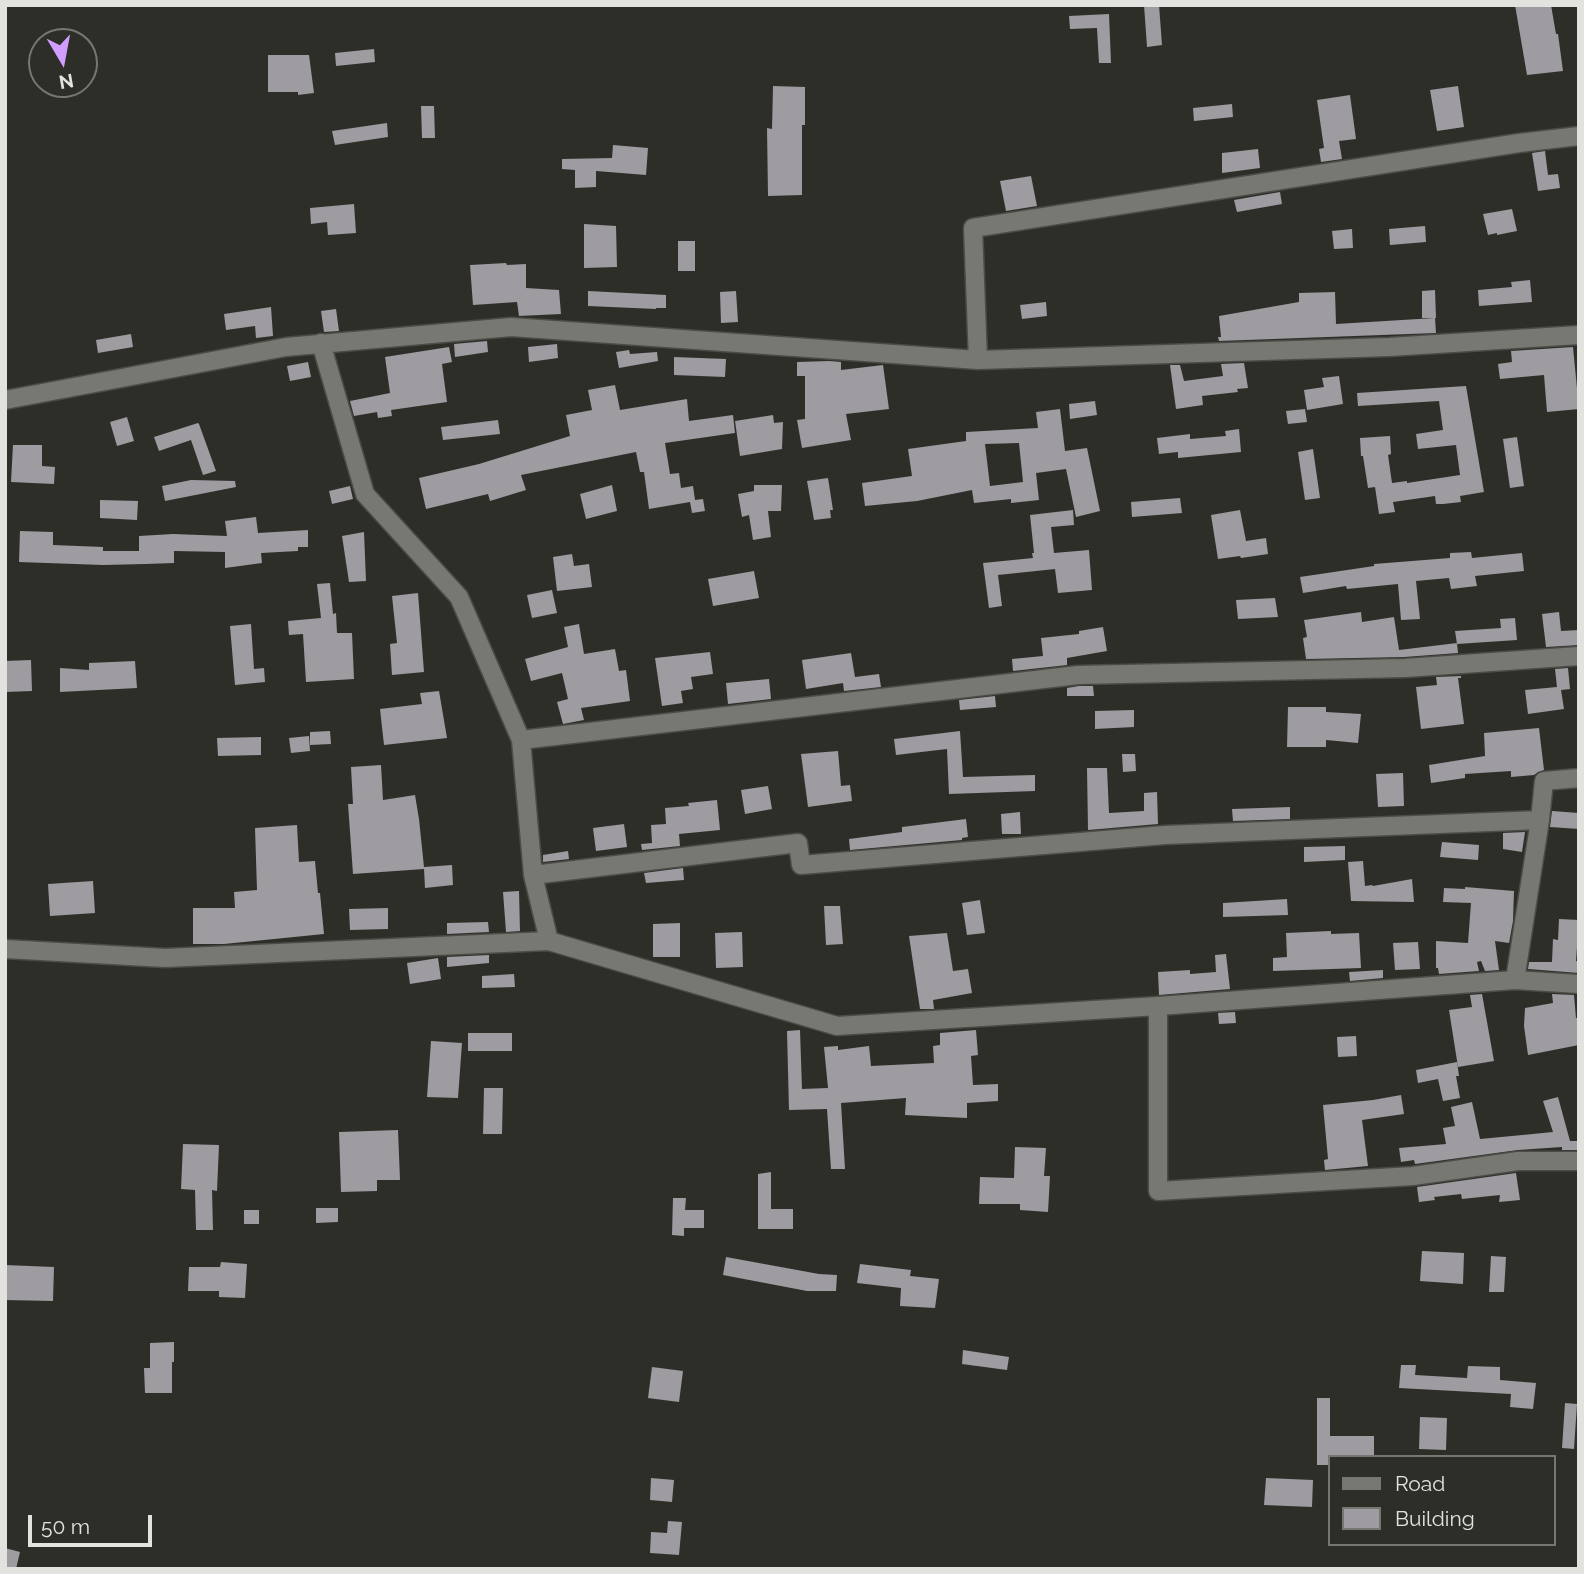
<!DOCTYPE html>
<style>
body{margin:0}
#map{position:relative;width:1584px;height:1574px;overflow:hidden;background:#2e2e29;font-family:Raleway,sans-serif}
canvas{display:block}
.frame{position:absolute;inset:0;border:7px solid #e2e2df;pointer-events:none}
.legend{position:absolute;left:1328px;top:1455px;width:228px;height:91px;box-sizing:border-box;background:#2e2e29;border:2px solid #767672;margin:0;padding:9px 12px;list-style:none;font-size:21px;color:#e2e2df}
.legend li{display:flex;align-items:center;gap:14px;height:35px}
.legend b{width:35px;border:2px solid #767672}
.north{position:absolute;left:28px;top:28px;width:70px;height:70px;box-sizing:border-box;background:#2e2e29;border:2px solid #767672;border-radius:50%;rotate:170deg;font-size:19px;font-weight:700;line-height:28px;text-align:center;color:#e2e2df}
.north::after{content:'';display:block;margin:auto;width:24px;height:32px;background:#d19dfe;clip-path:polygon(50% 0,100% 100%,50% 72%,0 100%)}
.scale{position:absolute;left:28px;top:1515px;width:124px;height:32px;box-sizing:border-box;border:4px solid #e2e2df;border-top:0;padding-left:9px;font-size:21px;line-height:24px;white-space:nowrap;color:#e2e2df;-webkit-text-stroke:5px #2e2e29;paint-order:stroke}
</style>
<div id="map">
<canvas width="1584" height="1574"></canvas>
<div class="frame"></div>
<ul class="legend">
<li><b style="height:9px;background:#787872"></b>Road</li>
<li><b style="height:19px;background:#9e9ba1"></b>Building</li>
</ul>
<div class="north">N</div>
<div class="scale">50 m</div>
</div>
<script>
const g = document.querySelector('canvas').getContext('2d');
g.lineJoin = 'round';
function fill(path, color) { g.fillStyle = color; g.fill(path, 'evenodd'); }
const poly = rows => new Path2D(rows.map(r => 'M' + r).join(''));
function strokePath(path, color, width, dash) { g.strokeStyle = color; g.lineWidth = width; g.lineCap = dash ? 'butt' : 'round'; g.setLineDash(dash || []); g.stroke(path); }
const building = poly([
 [1144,5,1159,5,1162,45,1147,47],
 [1515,5,1551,5,1556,34,1558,34,1563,71,1527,75],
 [1109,14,1111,63,1099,63,1097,28,1070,29,1069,16],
 [374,49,375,62,336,66,335,53],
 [268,55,309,55,314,93,298,95,298,92,268,92],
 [773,86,805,87,805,125,802,125,802,195,768,196,767,128,772,129],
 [1458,86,1464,127,1437,131,1430,90],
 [1350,95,1356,139,1339,141,1342,159,1321,162,1319,149,1324,148,1317,100],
 [1232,104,1233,117,1194,121,1193,108],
 [421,106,434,106,435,138,422,138],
 [387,123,388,137,335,145,332,131],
 [613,145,648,148,646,175,596,171,596,187,575,188,575,170,562,169,562,159,612,158],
 [1258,149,1260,168,1222,173,1222,153],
 [1545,151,1548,175,1558,174,1560,188,1538,191,1532,153],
 [1031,176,1037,206,1006,211,1000,181],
 [1280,192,1282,204,1237,212,1234,200],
 [354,204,356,233,328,235,327,222,311,224,310,208],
 [1512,209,1517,231,1497,235,1497,233,1488,235,1483,214],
 [584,224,616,226,617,267,584,268],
 [1425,226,1426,242,1390,245,1389,229],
 [1352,229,1353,248,1334,249,1332,231],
 [678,241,695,241,695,271,678,271],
 [506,263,507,265,526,264,526,288,559,290,561,314,519,316,517,302,473,305,470,265],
 [1530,280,1532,302,1479,306,1478,290,1512,287,1511,282],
 [1435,290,1436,318,1422,318,1422,291],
 [588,291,666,295,666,308,656,308,656,309,588,306],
 [736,291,738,322,721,323,720,292],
 [1335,292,1336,324,1435,318,1436,333,1219,341,1218,337,1221,337,1219,316,1299,302,1299,293],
 [1046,302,1047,316,1022,319,1020,305],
 [271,307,273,336,256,338,255,326,226,330,224,314],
 [336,309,339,331,324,332,321,311],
 [131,334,133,347,98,353,96,340],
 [487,341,488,352,455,357,454,344],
 [557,344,558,358,529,362,528,347],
 [449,347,452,362,442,364,447,402,391,410,392,416,378,418,377,412,354,416,350,401,390,393,385,357],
 [1573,347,1579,409,1547,412,1544,375,1500,379,1498,364,1512,362,1511,351],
 [629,350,630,354,657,352,658,361,619,368,616,352],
 [674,357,726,359,725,377,674,375],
 [829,361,841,362,841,370,883,365,889,409,846,414,851,440,802,448,797,420,805,419,805,376,797,376,797,362],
 [308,362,311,377,290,381,287,366],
 [1244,363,1248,388,1237,389,1238,392,1202,396,1203,405,1176,409,1170,365,1180,365,1184,381,1223,376,1221,364],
 [1339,376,1343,404,1307,410,1304,390,1324,387,1322,378],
 [615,385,620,410,687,399,689,421,733,415,735,433,665,443,670,474,679,473,681,488,693,486,695,500,703,499,705,511,692,513,690,502,649,509,644,472,640,472,636,452,521,475,526,490,490,501,488,494,426,509,419,478,479,464,570,436,566,415,592,410,588,390],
 [1466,386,1484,492,1460,496,1461,502,1443,504,1436,504,1435,496,1393,502,1395,512,1379,514,1375,487,1368,488,1363,456,1361,456,1360,438,1390,436,1391,454,1388,455,1392,483,1407,481,1407,483,1460,475,1456,445,1418,449,1416,434,1443,430,1439,401,1358,406,1357,393],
 [1095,401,1097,415,1070,419,1069,404],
 [1060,409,1065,451,1087,448,1100,511,1076,517,1066,469,1036,473,1039,500,1011,503,1011,499,974,503,972,490,917,501,865,506,862,483,912,476,908,449,966,441,966,432,1038,428,1036,412],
 [1019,443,1023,482,990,486,985,444],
 [1305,409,1307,422,1288,424,1286,411],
 [773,415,774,423,783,422,782,449,740,456,735,421],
 [127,417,134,441,117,446,110,422],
 [498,420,500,434,443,440,441,427],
 [198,423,199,424,216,471,203,475,191,440,159,451,154,437],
 [1239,429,1241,452,1178,458,1178,452,1159,454,1157,438,1190,434,1190,439,1226,436,1225,431],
 [1517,437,1524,486,1510,488,1503,439],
 [13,445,42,445,42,466,55,467,54,484,11,482],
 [1313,449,1320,498,1305,500,1298,452],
 [828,478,833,510,830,510,831,518,814,520,807,481],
 [191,480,235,481,236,487,165,501,162,486],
 [612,485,617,511,586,519,580,494],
 [754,485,782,485,781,511,768,511,771,537,753,540,749,515,742,517,738,494,754,491],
 [350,486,353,499,332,504,329,491],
 [1180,498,1182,513,1132,517,1131,502],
 [100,500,138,501,137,520,100,518],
 [1073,510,1074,525,1051,527,1054,553,1089,550,1092,590,1058,593,1055,569,998,575,1002,606,989,608,983,563,1033,558,1032,553,1034,553,1030,515],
 [1240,510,1246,541,1266,538,1268,554,1241,558,1240,556,1218,559,1211,515],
 [256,517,258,533,308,530,308,547,298,547,298,551,261,553,262,563,225,568,225,552,174,551,174,563,145,564,103,565,19,562,20,531,53,532,53,545,103,547,103,551,139,551,139,536,173,534,227,536,225,521],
 [364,532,366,581,349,582,342,536],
 [1471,552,1472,558,1522,553,1524,571,1475,576,1477,586,1451,589,1449,578,1416,581,1420,619,1401,620,1398,584,1347,589,1346,586,1303,593,1300,577,1374,566,1374,564,1450,558,1450,553],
 [572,554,574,566,589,564,592,587,557,591,553,557],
 [754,571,759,598,713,606,708,579],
 [330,583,333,614,336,613,337,633,352,633,354,679,306,682,303,634,289,635,288,621,321,618,317,584],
 [552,590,557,613,532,618,527,595],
 [418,593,424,672,392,675,390,644,397,643,392,596],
 [1275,598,1278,617,1238,619,1236,600],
 [1361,612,1362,622,1394,617,1399,650,1457,643,1458,653,1404,657,1306,659,1303,638,1307,637,1304,620],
 [1559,612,1561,631,1579,630,1579,645,1546,647,1542,614],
 [1515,618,1517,640,1457,644,1455,631,1501,628,1500,619],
 [251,624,254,669,264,668,265,682,235,685,230,626],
 [579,624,584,654,615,649,619,671,626,670,630,701,581,708,584,720,563,724,557,702,568,699,562,673,531,681,525,659,568,647,564,627],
 [1103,627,1107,651,1067,658,1067,665,1013,671,1012,659,1043,656,1041,638,1079,634,1079,631],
 [710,652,713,674,691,677,693,689,681,691,683,703,662,706,655,658],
 [851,653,855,677,879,674,881,687,844,691,843,683,806,689,802,660],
 [31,660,32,691,5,692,5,661],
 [135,661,137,688,60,692,60,668,89,670,89,663],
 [1568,668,1570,689,1561,690,1564,709,1528,714,1525,690,1557,687,1555,669],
 [1461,676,1461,678,1458,678,1464,724,1421,729,1416,687,1437,685,1436,677],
 [769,679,771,699,728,704,726,683],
 [1079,686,1093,686,1094,696,1067,696,1067,688],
 [439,691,447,738,384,745,380,709,422,704,420,693],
 [995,696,996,707,960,710,959,700],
 [1288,707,1326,707,1326,712,1361,714,1358,743,1326,740,1326,747,1287,747],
 [1134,710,1134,727,1095,729,1095,711],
 [1539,728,1544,770,1538,772,1534,775,1511,777,1511,771,1465,774,1465,778,1431,783,1429,765,1485,756,1484,733],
 [330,731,331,744,310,745,310,732],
 [960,731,963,777,1035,775,1035,791,949,794,947,749,896,755,894,739],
 [309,736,310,751,291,753,289,738],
 [261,737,261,755,218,756,217,738],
 [838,751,841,786,850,785,852,801,808,807,801,754],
 [1122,754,1135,754,1136,771,1123,772],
 [381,765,383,800,415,795,419,819,424,867,452,865,453,885,425,888,424,869,353,874,348,804,353,804,351,767],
 [1087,768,1107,768,1109,813,1144,811,1144,793,1157,792,1158,824,1088,830],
 [1403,773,1404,806,1378,807,1376,774],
 [768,786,772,809,745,814,741,790],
 [717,800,720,830,679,834,680,846,642,850,641,844,652,843,651,825,666,824,665,808,689,806,688,803],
 [1290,807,1290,819,1233,821,1232,809],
 [1552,811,1579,813,1579,829,1550,827],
 [1020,812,1021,834,1002,834,1001,814],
 [966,819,968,837,962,838,962,840,850,850,849,839,902,832,902,827],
 [624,824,627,847,596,851,593,828],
 [297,825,299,862,315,861,318,893,320,893,324,934,224,944,193,944,193,908,235,908,234,892,257,890,255,828],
 [1525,832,1522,852,1503,849,1503,833],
 [1442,842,1479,845,1478,860,1440,857],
 [1345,846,1345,860,1304,862,1304,847],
 [568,851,569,859,543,862,543,855],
 [1363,861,1365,886,1372,885,1373,886,1412,879,1414,902,1351,901,1348,862],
 [683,868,684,880,646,883,644,873],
 [93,881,95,913,50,916,48,884],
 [1465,887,1514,891,1513,921,1509,943,1495,941,1499,970,1485,971,1481,961,1477,962,1479,971,1439,974,1438,968,1436,968,1436,941,1468,943,1471,903,1443,902,1444,888,1465,889],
 [519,891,520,931,506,932,503,892],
 [1287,899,1288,915,1223,917,1223,903],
 [980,900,985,933,967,935,962,903],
 [824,906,840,906,843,944,826,945],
 [388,908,388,929,350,930,349,909],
 [1559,919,1579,920,1576,961,1579,962,1579,973,1528,969,1529,962,1552,962,1553,939,1558,940],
 [488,922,489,932,447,934,447,923],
 [680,923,680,957,653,957,653,924],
 [1331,931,1331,934,1359,933,1361,968,1273,971,1273,958,1287,957,1286,933],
 [742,932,743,967,716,968,715,933],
 [947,933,953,971,968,969,972,993,933,1000,934,1009,920,1009,909,936],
 [1418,942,1420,969,1395,970,1393,943],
 [1226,954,1230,989,1159,995,1158,972,1190,970,1190,974,1216,972,1215,955],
 [489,955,489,963,447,967,447,957],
 [438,958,441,979,410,984,407,963],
 [1383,970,1383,978,1350,981,1349,972],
 [514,974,515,987,482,988,482,976],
 [1482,994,1494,1061,1458,1067,1449,1010,1472,1007,1470,995],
 [1552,994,1574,995,1576,1018,1579,1018,1579,1045,1528,1055,1524,1026,1525,1008,1553,1003],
 [1235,1012,1236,1023,1219,1024,1218,1013],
 [800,1030,802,1089,828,1088,824,1047,838,1046,838,1050,869,1046,871,1066,934,1063,933,1046,940,1045,940,1033,976,1030,978,1055,971,1056,973,1085,998,1084,998,1101,967,1103,967,1118,905,1115,906,1098,841,1103,845,1169,831,1169,827,1109,789,1110,787,1031],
 [468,1033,512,1033,512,1051,468,1051],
 [1356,1036,1357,1056,1338,1057,1337,1037],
 [431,1041,462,1043,458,1098,427,1097],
 [1457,1062,1459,1076,1456,1076,1460,1098,1443,1101,1438,1079,1418,1083,1416,1070],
 [484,1088,503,1088,502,1134,483,1134],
 [1401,1095,1404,1114,1362,1120,1368,1166,1325,1170,1324,1160,1328,1159,1323,1105,1373,1100],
 [1558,1097,1570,1141,1579,1141,1579,1150,1562,1150,1562,1147,1518,1150,1415,1164,1414,1160,1401,1162,1399,1148,1446,1144,1443,1128,1455,1126,1451,1107,1472,1102,1480,1139,1533,1134,1553,1132,1543,1101],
 [398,1130,400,1180,377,1180,377,1191,341,1192,339,1132],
 [183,1144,219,1145,217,1191,212,1190,213,1230,196,1230,195,1190,181,1189],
 [1015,1147,1046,1148,1044,1176,1050,1176,1048,1212,1020,1210,1020,1204,979,1204,980,1177,1014,1178],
 [771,1172,771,1209,793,1209,793,1229,758,1229,758,1174],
 [1516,1173,1520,1200,1499,1202,1500,1195,1462,1199,1461,1194,1434,1197,1435,1200,1419,1202,1417,1187],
 [673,1198,686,1198,685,1210,704,1210,704,1228,684,1228,684,1236,672,1235],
 [316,1208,338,1208,338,1222,316,1223],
 [244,1210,259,1210,259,1224,244,1224],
 [1422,1251,1464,1253,1463,1284,1420,1281],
 [1491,1256,1506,1257,1504,1292,1489,1292],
 [726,1257,819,1274,837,1275,836,1291,807,1291,723,1275],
 [221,1262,247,1264,245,1298,219,1297,219,1291,188,1291,189,1267,220,1267],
 [860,1264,911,1270,910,1276,939,1279,935,1308,900,1306,901,1288,857,1283],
 [5,1265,54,1267,53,1301,5,1300],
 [174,1342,174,1362,172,1362,172,1393,145,1393,144,1368,150,1368,150,1343],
 [963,1350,1009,1357,1007,1370,962,1364],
 [1401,1365,1416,1365,1415,1375,1467,1378,1468,1366,1500,1367,1500,1380,1536,1383,1533,1409,1510,1407,1511,1394,1399,1388],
 [652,1367,683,1371,679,1402,648,1398],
 [1317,1398,1330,1398,1330,1436,1374,1436,1374,1455,1330,1455,1330,1465,1317,1465],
 [1565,1403,1577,1404,1574,1449,1562,1448],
 [1420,1417,1447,1418,1446,1450,1419,1449],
 [651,1478,674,1480,672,1502,650,1500],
 [1266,1478,1313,1480,1312,1507,1264,1505],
 [668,1521,682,1522,679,1555,650,1553,651,1532,667,1533],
 [5,1548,20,1552,16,1569,5,1569]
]);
const minor = poly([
 [321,343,365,494,459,597,521,740,533,875,549,941],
 [978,360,973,228,1519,143,1579,136],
 [5,400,286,347,511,327,978,360,1389,347,1579,335],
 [521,740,1078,675,1405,668,1579,656],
 [533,875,798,843,801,865,1165,835,1540,820],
 [5,949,165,958,549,941,837,1026,1158,1006,1515,980,1579,984],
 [1515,980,1540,820,1544,781,1579,778],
 [1158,1006,1158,1191,1413,1176,1518,1161,1579,1161]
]);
fill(building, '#9e9ba1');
strokePath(minor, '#4b4b47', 21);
strokePath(minor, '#787872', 18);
</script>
